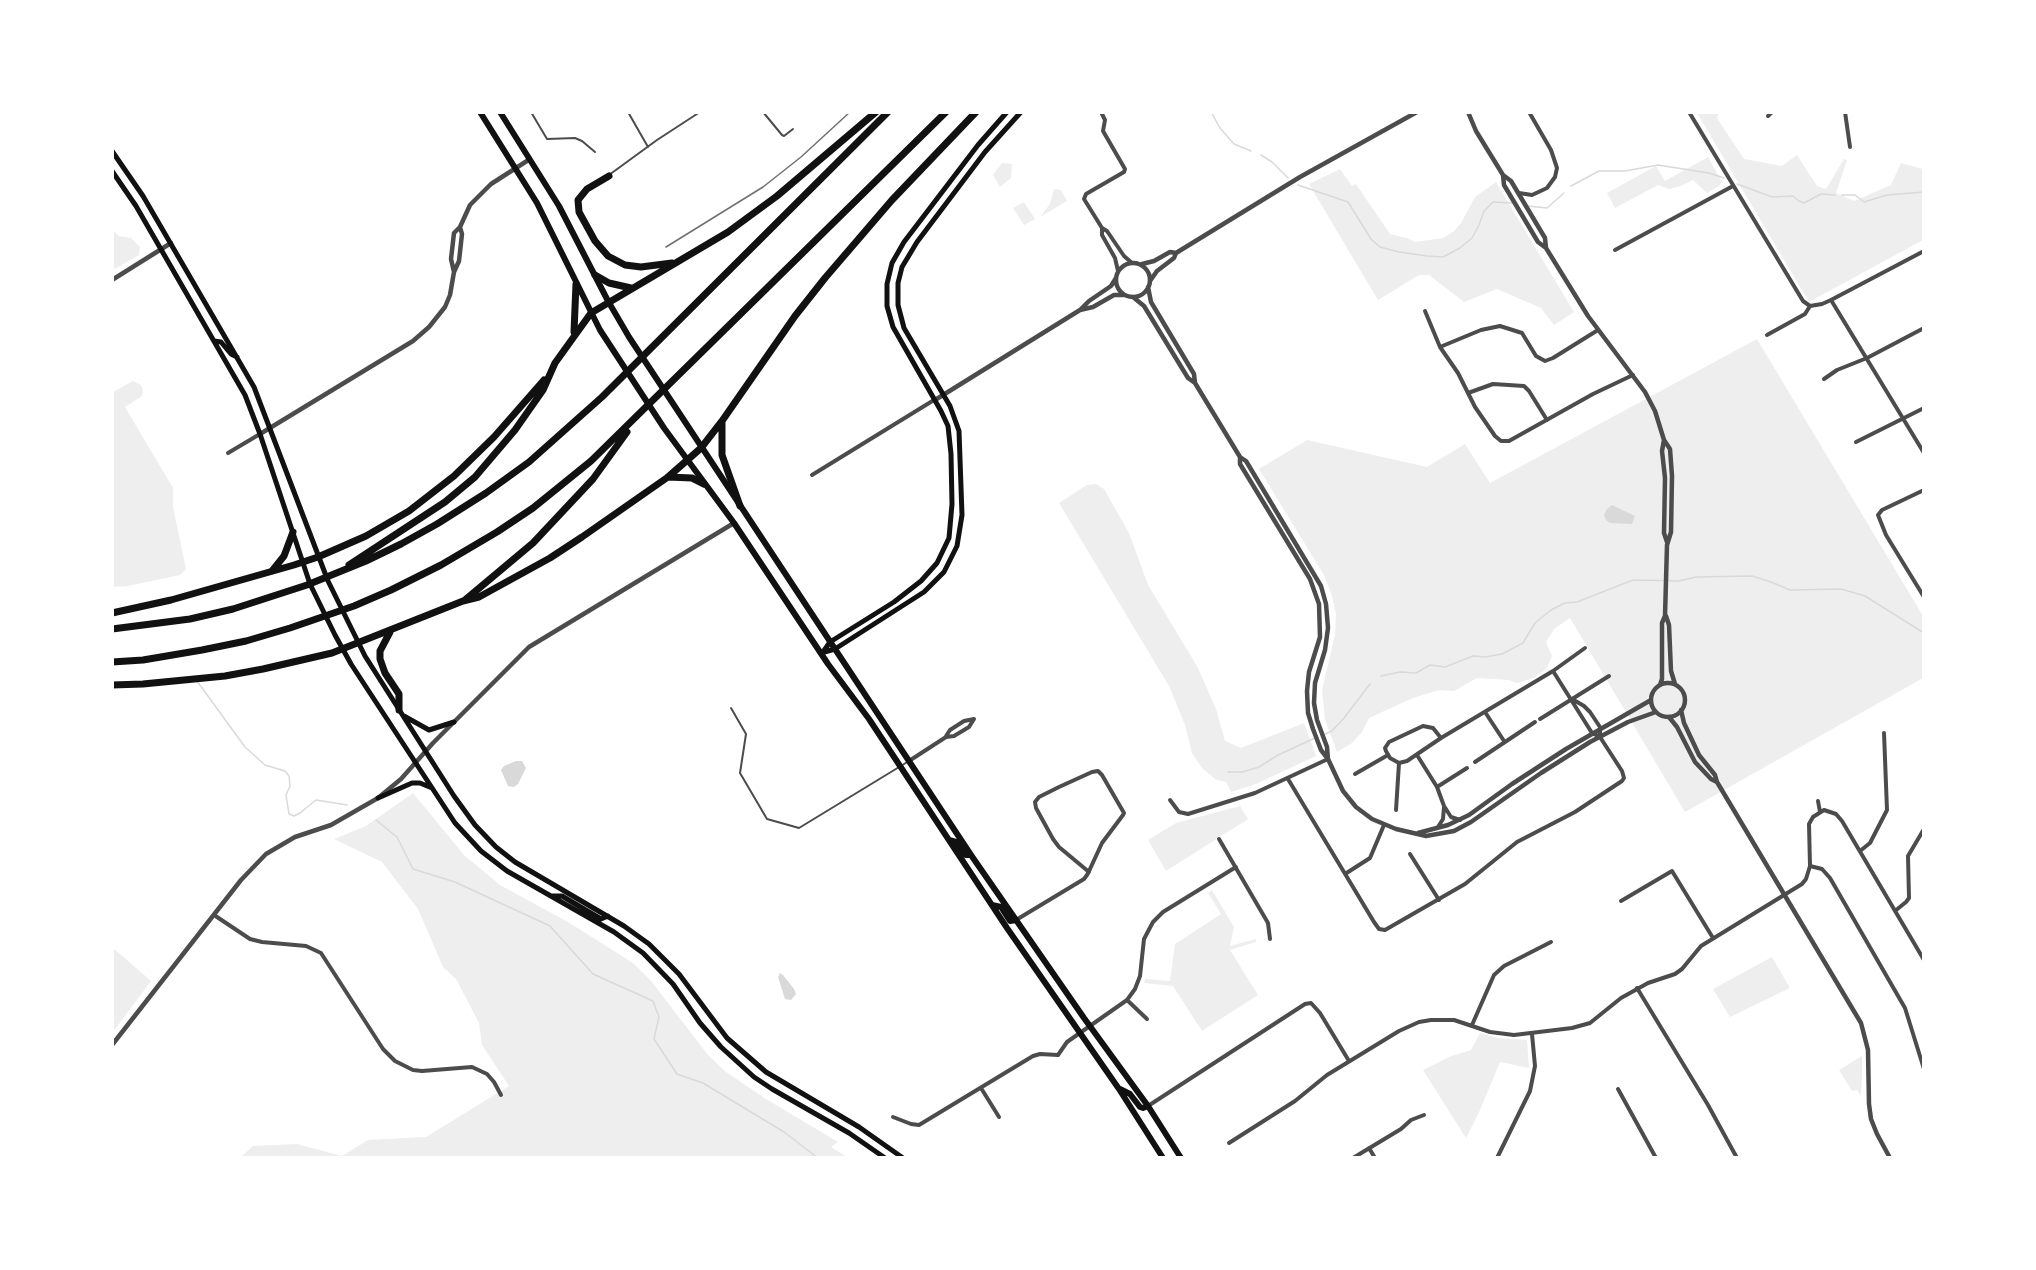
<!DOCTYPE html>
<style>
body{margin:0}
#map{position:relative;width:2036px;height:1270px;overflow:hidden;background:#fff;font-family:"Source Sans 3",sans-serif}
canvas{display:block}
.frame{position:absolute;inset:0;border:114px solid #fff;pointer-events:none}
</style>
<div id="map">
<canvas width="2036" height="1270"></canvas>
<div class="frame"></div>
</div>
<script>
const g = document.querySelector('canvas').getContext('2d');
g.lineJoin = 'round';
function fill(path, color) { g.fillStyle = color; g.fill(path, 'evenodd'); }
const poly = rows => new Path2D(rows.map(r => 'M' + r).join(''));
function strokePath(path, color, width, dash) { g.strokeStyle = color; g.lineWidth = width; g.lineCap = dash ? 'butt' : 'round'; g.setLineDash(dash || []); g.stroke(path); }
const green = poly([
 [1697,113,1719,113,1717,118,1744,159,1782,166,1797,155,1817,186,1826,189,1844,159,1847,160,1836,193,1854,201,1891,185,1901,163,1923,169,1923,240,1809,302],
 [1708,157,1722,182,1719,186,1707,193,1693,180,1681,186,1669,189,1658,185,1615,208,1607,193,1656,166,1665,181],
 [1002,163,1012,164,1011,178,1000,187,993,175],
 [1340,169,1352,186,1356,184,1390,234,1407,238,1415,242,1443,238,1454,231,1461,223,1475,197,1496,182,1574,312,1554,325,1541,308,1497,289,1464,302,1429,275,1419,275,1378,300,1309,184],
 [1054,189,1061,190,1067,201,1040,217,1050,204],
 [1024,202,1035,219,1024,225,1013,208],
 [112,230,119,236,131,238,140,247,139,255,113,270],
 [1757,339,1923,616,1923,678,1685,812,1570,618,1554,629,1546,642,1552,656,1547,668,1534,678,1517,683,1509,680,1477,678,1454,691,1439,690,1413,698,1369,718,1362,732,1352,743,1337,752,1325,720,1322,690,1335,635,1336,615,1332,596,1324,575,1259,469,1307,440,1427,467,1465,444,1490,483],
 [133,381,141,385,143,390,142,396,125,407,173,488,173,507,186,569,180,575,128,586,113,587,113,392],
 [1096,484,1104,489,1129,533,1148,585,1197,666,1216,709,1225,741,1241,748,1304,723,1316,756,1256,784,1231,792,1226,782,1215,779,1202,768,1192,753,1185,725,1169,686,1059,503,1087,485],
 [413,793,464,855,500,885,568,922,633,963,651,981,708,1055,726,1072,766,1099,838,1142,831,1147,847,1157,240,1158,253,1146,297,1144,342,1156,368,1140,426,1137,509,1086,482,1045,479,1023,456,979,443,967,418,909,382,862,334,839,366,826],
 [1240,806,1248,819,1166,871,1148,840,1176,823],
 [1212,890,1234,927,1230,946,1256,939,1256,942,1230,950,1258,995,1202,1031,1173,986,1144,983,1145,979,1170,981,1175,944,1221,914,1208,893],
 [113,948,151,981,113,1032],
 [1772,957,1790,988,1730,1017,1713,989],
 [1480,1033,1498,1038,1527,1040,1529,1068,1500,1062,1480,1110,1466,1138,1423,1070,1451,1056,1471,1050],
 [1862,1056,1862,1072,1861,1096,1857,1090,1852,1091,1839,1070]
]);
const water = poly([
 [1612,505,1635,516,1632,524,1610,523,1606,520,1604,515,1607,509],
 [516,761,522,761,526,768,518,784,514,787,508,786,501,770,504,766],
 [780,973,783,975,794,989,796,994,791,1000,785,999,778,977]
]);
const stream = poly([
 [1211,112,1220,128,1234,144,1251,151],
 [1261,155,1272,162,1288,178],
 [1737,184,1772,197,1793,196,1799,201,1804,203,1821,194,1835,195],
 [1298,185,1348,202,1371,239,1380,247,1399,252,1427,256,1443,257,1460,248,1472,238,1479,225,1484,211,1493,202,1512,203],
 [1571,186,1599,171,1625,171,1658,165,1709,173,1724,178],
 [1842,195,1855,195,1864,202,1887,195,1924,192],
 [1528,206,1547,208,1564,193],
 [1381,676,1400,672,1416,673,1430,665,1445,667,1473,656,1485,657,1502,654,1523,643,1535,623,1551,610,1565,603,1577,602,1633,580,1679,581,1696,577,1752,576,1771,582,1790,590,1841,589,1865,596,1924,633],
 [197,681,245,747,265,765,285,771,289,776,290,786,286,795,289,814,294,816,300,813,316,800,347,805],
 [1325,734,1332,731,1344,718,1370,684],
 [1228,772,1242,772,1259,767,1278,755,1315,738],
 [376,820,397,837,413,869,455,882,550,926,593,974,653,1001,659,1017,654,1039,677,1074,703,1083,784,1132,818,1158]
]);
const service = poly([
 [531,112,547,139,575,138,582,141,595,152],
 [628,112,648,147],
 [763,112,782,135,784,136,793,129],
 [609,175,657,140,700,112],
 [731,708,746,734,740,773,767,819,799,828,909,761]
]);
const minor = poly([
 [1101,112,1105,120,1103,131,1125,169,1124,172,1086,194,1084,199,1102,228,1107,231,1124,256,1132,263],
 [1689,112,1803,301,1810,306],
 [1845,112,1850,147],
 [1768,116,1772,112],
 [1519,193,1532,195,1547,188,1555,177,1557,168,1551,150,1529,112],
 [1102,229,1102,235,1115,258,1118,271],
 [1615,250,1733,186],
 [1831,300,1924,453],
 [1425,311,1440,347,1458,373,1475,407,1495,436,1501,441,1509,441,1593,394,1633,375],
 [1767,335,1805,314,1810,306,1822,304,1831,300,1924,251],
 [1440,347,1481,330,1500,326,1522,333,1536,356,1545,361,1553,358,1598,330],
 [1824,379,1837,370,1867,358,1924,328],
 [1468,393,1493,384,1524,386,1529,391,1547,420],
 [1856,442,1924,408],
 [228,453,260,434],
 [812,475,934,400],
 [1924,490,1882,510,1878,515,1886,535,1924,597],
 [1553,671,1592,733,1600,737],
 [1572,699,1584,706,1590,712,1600,727,1600,737],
 [1485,712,1504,741],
 [1540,719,1609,676],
 [946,736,950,730,964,721,974,719],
 [1441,738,1433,728,1423,726,1389,742,1385,748,1386,751,1390,758,1399,763,1407,761,1441,738,1553,671,1585,648],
 [1417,755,1437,787,1444,806,1451,817,1460,820],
 [909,761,946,737,954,736,969,727,974,719],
 [1475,762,1535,722],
 [1355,774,1388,755],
 [1288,779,1374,922,1379,929,1385,930,1465,884,1517,842,1575,812,1622,781,1624,778,1622,771,1600,737],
 [1437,787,1467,768],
 [1170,800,1179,812,1188,814,1255,793,1328,759],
 [1818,801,1820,812],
 [1396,810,1399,763],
 [1438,827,1443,819,1444,807],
 [1219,839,1268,923,1270,939],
 [1860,851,1870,843,1887,810,1884,733],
 [1410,854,1439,900],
 [1810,866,1822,869,1830,878,1905,1008,1924,1069],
 [1345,874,1370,858,1384,825],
 [1621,901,1672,871,1713,938],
 [1895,911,1906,902,1909,898,1908,856,1924,829],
 [214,915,250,939,262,942,306,946,321,953,383,1049,395,1061,413,1070,422,1071,472,1067,487,1074,494,1082,501,1095],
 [1016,920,1084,879,1087,875,1090,869,1102,843,1123,815,1124,813,1102,775,1098,771,1092,772,1059,787,1039,797,1035,802,1036,808,1053,839,1059,847,1089,872],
 [1637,988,1708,1105,1737,1158],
 [1127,1000,1147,1019],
 [1472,1025,1494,975,1504,966,1551,942],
 [981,1088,999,1117],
 [1618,1089,1656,1158],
 [1148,1106,1305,1004,1311,1003,1320,1013,1349,1061],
 [893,1117,911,1124,919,1125,1033,1056,1040,1054,1058,1055,1067,1042,1127,1000,1135,989,1140,976,1144,939,1153,922,1163,912,1236,867],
 [1229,1143,1295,1101,1327,1075,1399,1031,1419,1022,1431,1020,1454,1020,1490,1032,1514,1035,1572,1028,1590,1023,1621,998,1648,983,1675,974,1682,969,1701,946,1802,884,1806,879,1810,866,1809,824,1813,817,1824,810,1836,814,1842,821,1924,960],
 [1369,1148,1375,1158],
 [1353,1158,1401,1129,1411,1120,1424,1115],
 [1497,1158,1530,1091,1535,1066,1532,1034]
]);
const tertiary = poly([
 [1468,112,1476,131,1503,175,1511,181,1545,238,1546,248],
 [1503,175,1504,185,1538,242,1546,248,1588,316,1645,392,1655,411,1664,440,1670,449,1672,476,1671,532,1667,545,1665,616,1662,623,1662,679,1660,685],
 '1116 280a17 17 0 1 1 34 0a17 17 0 1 1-34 0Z',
 [1142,264,1154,261,1170,252,1176,253],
 [454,272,459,261,462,234,460,227],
 [112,280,171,243],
 [1150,281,1157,271,1174,258,1176,253,1300,177,1417,112],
 [1148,287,1151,302,1194,374,1195,383],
 [1133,297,1144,306,1188,378,1195,383,1240,457,1246,461,1321,586,1326,604,1328,628,1325,650,1315,683,1314,703,1317,720,1327,747,1328,759],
 [1080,310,1093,307,1114,295,1125,295],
 [935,400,1080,310,1089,301,1111,286,1116,278],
 [260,434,413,341,429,327,445,307,450,295,454,272,451,259,454,233,460,227,470,205,491,184,530,159],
 [1664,440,1662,451,1665,478,1664,533,1667,542],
 [1240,457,1240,464,1310,579,1319,604,1320,637,1309,672,1307,691,1308,713,1313,729,1321,750,1328,759,1343,791,1356,807,1372,819,1396,829,1426,836,1454,831,1471,822,1541,773,1590,742,1628,722,1656,712],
 [1666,616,1669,625,1671,671,1675,684],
 '1651 700a17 17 0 1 1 34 0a17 17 0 1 1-34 0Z',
 [1681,710,1684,723,1699,755,1715,775,1717,782,1861,1023,1868,1050,1869,1104,1871,1119,1877,1134,1890,1158],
 [1669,717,1677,727,1695,762,1711,779,1717,782],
 [1418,833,1448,825,1469,815,1512,784,1566,749,1651,700],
 [112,1045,241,880,266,854,295,837,331,825,378,798,401,779,433,743,529,647,734,523]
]);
const secondary = poly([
 [112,151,143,196,254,387,328,581,365,656,454,796,475,825,496,847,515,862,624,926,649,944,679,974,727,1038,766,1072,859,1127,903,1158],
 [112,171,136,206,245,395,260,434,310,584,335,635,351,664,455,823,481,851,507,871,614,932,643,953,673,984,700,1023,721,1047,754,1077,772,1089,849,1133,885,1158],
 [214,341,221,342,231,354,237,357],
 [823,652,830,642,894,602,921,581,937,563,949,538,952,504,951,454,948,426,941,411,893,327,887,306,887,284,892,263,904,242,978,145,1007,112],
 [821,653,835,649,924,592,944,572,957,546,962,515,959,431,950,406,904,328,898,305,898,283,902,267,917,242,985,152,1021,112],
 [404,716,429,730,454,722],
 [378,798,412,783,420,783,432,788],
 [551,896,562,896,601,919,608,916]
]);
const primary = poly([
 [480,112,537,203,600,330,664,428,734,523,828,664,869,719,1007,928,1119,1089,1163,1158],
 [500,112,559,206,608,301,629,337,971,855,1084,1018,1148,1106,1181,1158],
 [949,840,956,842,966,855,971,855],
 [992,905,1001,907,1010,921,1016,920],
 [1120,1089,1130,1094,1140,1107,1143,1108,1148,1106]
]);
const motorway = poly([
 [609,176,587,189,578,200,579,212,595,241,608,256,625,265,641,267,672,263],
 [595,275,609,283,631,288],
 [574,332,576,284],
 [722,421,722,455,740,506],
 [668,477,692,478,704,484],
 [349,565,445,502,475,477,515,430,543,390,555,363,591,313,728,232,777,196,876,112],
 [272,571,284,556,293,532],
 [465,600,533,543,593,479,627,432],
 [112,613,171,600,294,565,318,557,366,536,409,511,454,476,494,437,544,380],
 [112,629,190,619,233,609,307,585,366,561,401,544,437,524,486,493,529,462,602,397,888,112],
 [390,632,380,651,380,659,385,673,399,694,399,710],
 [112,662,143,660,202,650,246,641,290,628,354,606,391,590,441,565,497,532,533,508,591,461,946,112],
 [112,685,143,684,225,676,263,669,332,653,463,601,479,597,550,558,582,537,668,477,701,448,722,421,795,316,825,278,892,200,976,112]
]);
const tram = poly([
 [666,247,763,187,801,157,850,112]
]);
fill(green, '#eee');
fill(water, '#d9d9d9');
strokePath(stream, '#d9d9d9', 1.5);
strokePath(service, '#4c4c4c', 2);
strokePath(minor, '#4c4c4c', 4);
strokePath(tertiary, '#4c4c4c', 4.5);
strokePath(secondary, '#111', 5);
strokePath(primary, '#111', 6);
strokePath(motorway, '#111', 7);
strokePath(tram, '#707070', 1.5);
</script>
